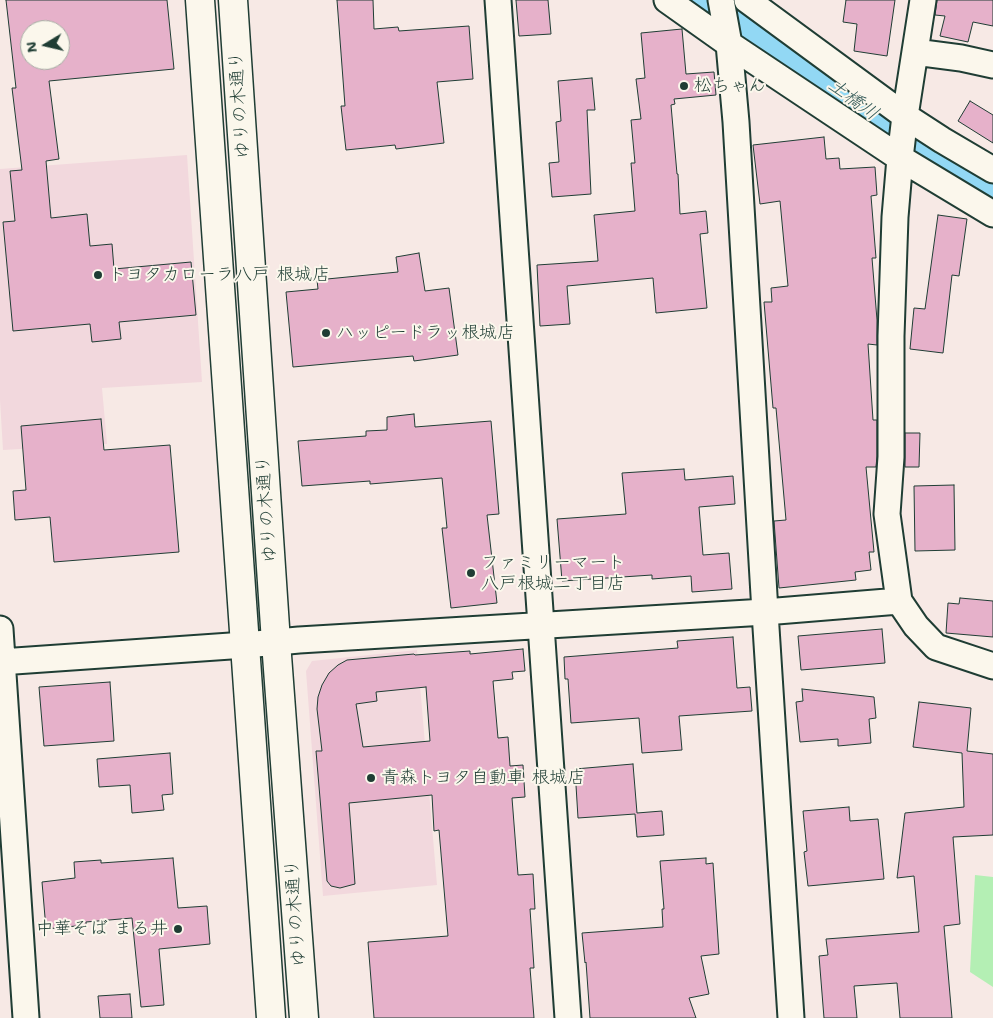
<!DOCTYPE html>
<meta charset="utf-8">
<style>
body{margin:0}
#map{position:relative;width:993px;height:1018px;overflow:hidden;background:#f7e9e5;font-family:"Shantell Sans",sans-serif}
canvas{display:block}
.north{position:absolute;left:20px;top:20px;width:50px;height:50px;box-sizing:border-box;background:#fbf7ec;border:1px solid #a3ada2;border-radius:50%;rotate:261deg;font-size:14px;font-weight:700;line-height:20px;text-align:center;color:#1f3d34}
.north::after{content:'';display:block;margin:auto;width:18px;height:22px;background:#1f3d34;clip-path:polygon(50% 0,100% 100%,50% 72%,0 100%)}
</style>
<div id="map">
<canvas width="993" height="1018"></canvas>
<div class="north">N</div>
</div>
<script>
const g = document.querySelector('canvas').getContext('2d');
g.lineJoin = 'round';
function fill(path, color) { g.fillStyle = color; g.fill(path, 'evenodd'); }
const poly = rows => new Path2D(rows.map(r => 'M' + r).join(''));
function strokePath(path, color, width, dash) { g.strokeStyle = color; g.lineWidth = width; g.lineCap = dash ? 'butt' : 'round'; g.setLineDash(dash || []); g.stroke(path); }
function label(font, color, halo, rows, align = 'center') {
  g.font = font + ' "Shantell Sans","Klee One",sans-serif'; g.lineWidth = 4; g.setLineDash([]); g.textBaseline = 'middle'; g.strokeStyle = halo; g.fillStyle = color; for (const [text, x, y, turn = 0] of rows) {
    g.save(); g.translate(x, y); g.rotate((+turn || 0) * Math.PI / 180); g.textAlign = isNaN(turn) ? turn : align; if (halo) g.strokeText(text, 0, 0); g.fillText(text, 0, 0); g.restore();
  }
}
const built = poly([
 [187,155,202,382,102,388,107,444,3,450,0,400,0,169],
 [417,650,437,885,323,896,306,671,312,661]
]);
const green = poly([
 [975,875,993,877,993,987,970,972]
]);
const river = poly([
 [715,0,951,171,993,195]
]);
const building = poly([
 [6,0,167,0,174,69,49,81,59,159,46,161,51,218,87,214,90,246,112,244,114,269,191,262,196,315,119,322,121,339,92,342,90,324,13,331,3,222,15,221,10,171,22,170,12,88,16,88,6,0],
 [30,30,60,30,60,60,30,60,30,30],
 [337,0,373,0,374,29,398,27,399,31,469,26,473,79,437,82,444,143,396,149,395,145,346,150,341,106,345,106,337,0],
 [516,0,548,0,551,34,519,36,516,0],
 [846,0,895,0,887,56,854,51,857,24,843,22,846,0],
 [937,0,993,0,993,26,973,22,968,42,940,36,945,16,935,15,937,0],
 [682,29,686,74,714,72,716,95,674,99,675,104,671,105,677,174,678,174,680,214,706,211,708,233,700,234,707,308,656,313,653,278,567,286,570,324,540,326,537,265,598,261,594,215,635,211,631,163,635,163,631,120,641,119,636,79,645,78,641,33,682,29],
 [592,78,595,110,587,110,591,194,552,197,549,163,559,162,556,122,561,121,558,81,592,78],
 [970,101,993,115,993,143,958,121,970,101],
 [824,137,826,159,839,158,840,169,875,167,877,195,871,196,876,258,872,258,877,320,877,345,868,344,873,420,877,420,877,456,876,467,866,467,874,552,869,552,871,570,855,572,856,580,779,588,774,521,786,520,776,408,773,408,764,302,772,302,771,288,788,286,780,201,760,204,753,145,824,137],
 [938,215,967,219,959,276,952,275,943,353,910,349,914,308,925,309,938,215],
 [419,253,425,291,449,288,458,355,414,361,413,356,293,367,286,292,318,289,317,280,398,272,396,257,419,253],
 [414,414,415,427,491,421,499,514,487,515,497,603,451,608,442,528,447,528,442,478,370,484,370,481,302,486,298,441,366,436,366,431,387,430,387,417,414,414],
 [101,419,104,450,170,445,179,552,54,562,50,517,15,520,13,491,26,490,21,426,101,419],
 [905,433,920,433,919,467,905,467,905,433],
 [684,469,685,480,733,476,735,504,699,507,703,555,729,553,732,589,692,592,691,576,652,579,652,575,562,581,557,519,626,514,622,473,684,469],
 [954,485,955,550,915,551,914,486,954,485],
 [960,598,993,601,993,637,946,633,948,603,959,604,960,598],
 [882,629,885,663,801,670,798,636,882,629],
 [733,637,737,688,750,687,752,711,679,716,682,750,642,753,639,718,571,723,568,679,565,679,564,657,678,648,677,641,733,637],
 [523,649,525,671,512,672,513,679,493,681,498,738,508,737,510,766,523,765,525,797,512,798,518,875,533,874,535,909,530,909,534,968,530,968,534,1018,374,1018,368,942,448,936,439,830,434,831,432,795,349,803,355,884,340,888,331,886,327,881,316,751,322,751,317,709,318,697,322,685,329,673,338,665,347,660,414,654,415,655,470,651,470,654,523,649],
 [426,687,430,741,363,747,356,704,377,701,376,692,426,687],
 [110,682,114,741,44,746,39,687,110,682],
 [802,689,874,697,876,718,869,719,871,743,838,746,838,739,800,742,796,702,803,701,802,689],
 [919,702,971,708,967,751,993,754,993,835,953,837,960,924,944,926,952,1018,900,1018,897,983,854,986,857,1018,824,1018,819,956,828,955,826,939,919,932,914,876,897,878,905,813,964,807,962,753,913,747,919,702],
 [170,753,173,794,162,795,164,810,132,813,130,785,99,787,97,759,170,753],
 [633,764,637,813,662,811,664,835,637,837,635,814,578,818,575,769,633,764],
 [849,807,850,821,878,819,884,879,808,886,804,852,807,851,803,811,849,807],
 [173,858,178,908,207,906,210,944,159,949,164,1005,141,1007,132,918,86,922,86,925,46,929,42,882,75,878,74,862,101,860,101,863,173,858],
 [706,858,706,864,713,863,719,954,701,956,709,994,689,998,696,1018,590,1018,586,962,585,963,582,933,663,927,662,909,664,909,660,861,706,858],
 [130,994,132,1018,100,1018,98,996,130,994]
]);
const street = poly([
 [498,0,568,1018],
 [667,0,729,44,900,158,993,214],
 [721,0,729,44,736,122,765,612,791,1018],
 [747,0,905,116,942,140,993,170],
 [923,0,905,116,900,158,895,217,891,336,891,457,887,514,899,601,916,626,936,647,993,666],
 [915,52,961,58,993,65],
 [0,629,26,1018],
 [0,662,245,645,299,640,765,612,899,601]
]);
const secondary = poly([
 [200,0,271,1018],
 [233,0,276,642,304,1018]
]);
const markers = [
 [684,86,5,"#1f3d34"],
 [98,275,5,"#1f3d34"],
 [326,333,5,"#1f3d34"],
 [471,573,5,"#1f3d34"],
 [371,778,5,"#1f3d34"],
 [178,929,5,"#1f3d34"]
];
const poiNames = [
 ["松ちゃん",694,86],
 ["トヨタカローラ八戸 根城店",108,275],
 ["ハッピードラッ根城店",336,333],
 ["ファミリーマート",481,563],
 ["八戸根城二丁目店",481,584],
 ["青森トヨタ自動車 根城店",381,778],
 ["中華そば まる井",168,929,"right"]
];
const streetNames = [
 ["ゆりの木通り",240,105,-94],
 ["ゆりの木通り",267,509,-94],
 ["ゆりの木通り",296,913,-94]
];
const waterNames = [
 ["土橋川",853,100,36]
];
fill(built, '#f2d8dd');
fill(green, '#b4efb4');
strokePath(river, '#92d8f4', 50);
fill(building, '#e6b1ca');
strokePath(building, '#1f3d34', 1);
strokePath(street, '#1f3d34', 29);
strokePath(secondary, '#1f3d34', 31);
strokePath(street, '#fbf7ec', 25);
strokePath(secondary, '#fbf7ec', 28);
for (const [x, y, r, color] of markers) { const dot = new Path2D(); dot.arc(x, y, r, 0, 2 * Math.PI); g.fillStyle = color; g.fill(dot); strokePath(dot, '#fbf7ec', 2); }
label('18px', '#1f3d34', '#fbf7ec', poiNames, 'left');
label('18px', '#1f3d34', '#fbf7ec', streetNames);
label('italic 19px', '#365c5a', '#fbf7ec', waterNames);
</script>
